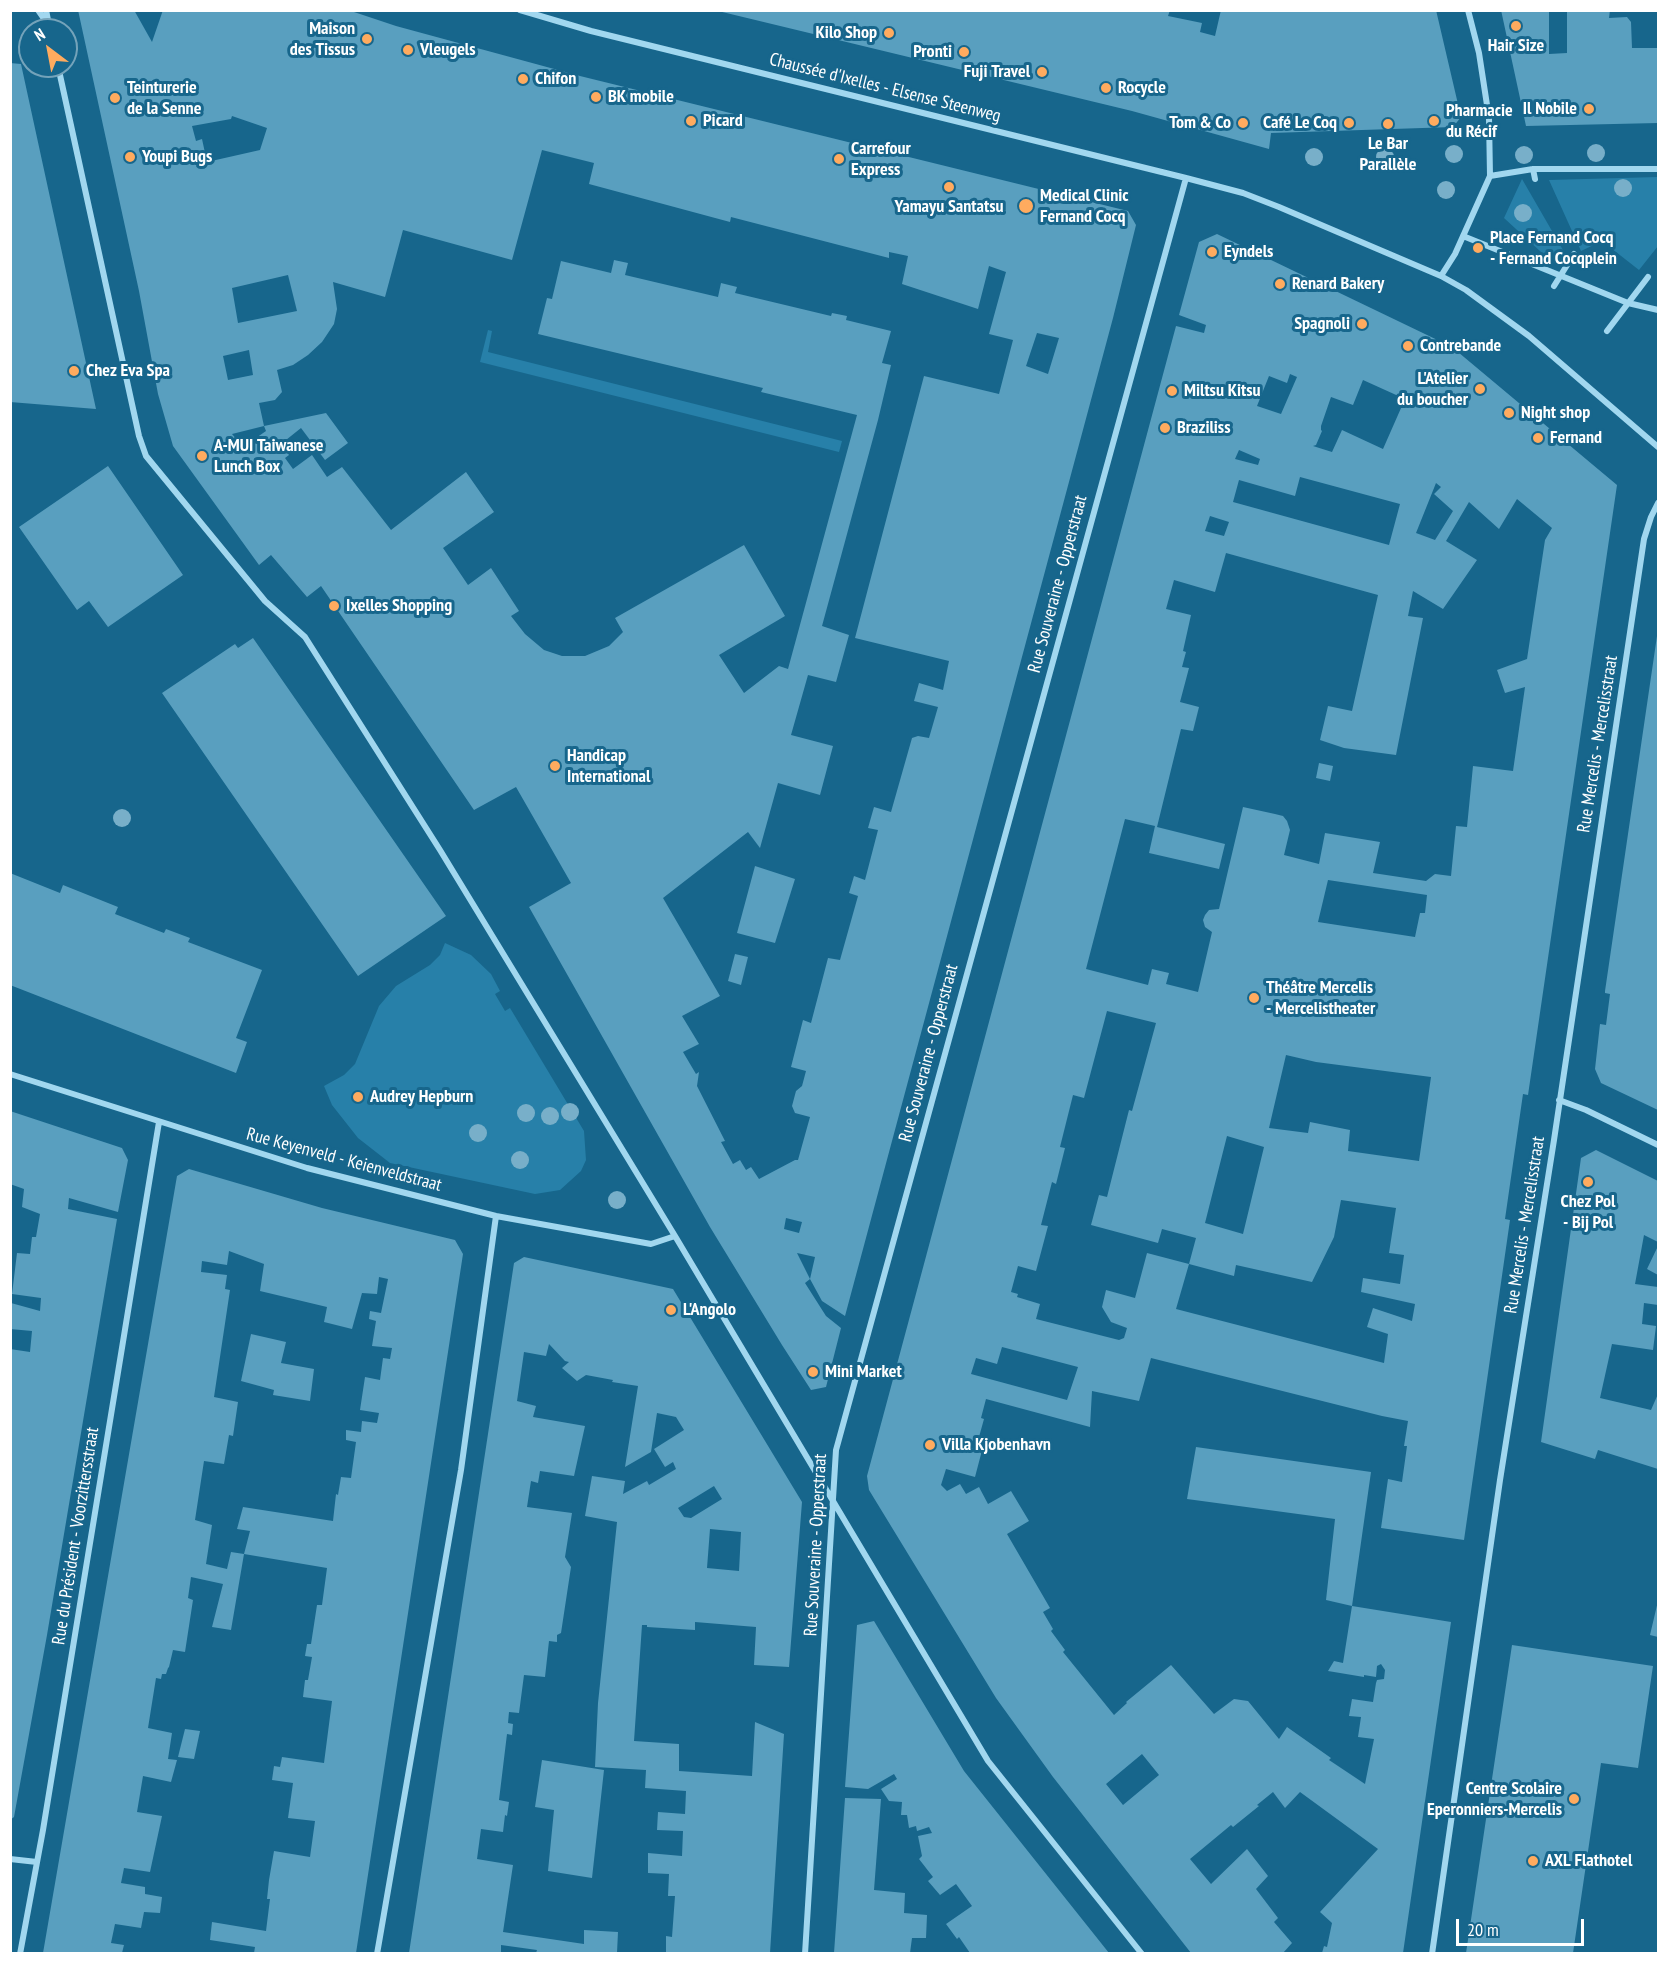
<!DOCTYPE html>
<meta charset="utf-8">
<style>
body{margin:0}
#map{position:relative;width:1669px;height:1964px;overflow:hidden;background:#17668c;font-family:"PT Sans Narrow",sans-serif}
canvas{display:block}
.frame{position:absolute;inset:0;border:12px solid #fff;pointer-events:none}
.north{position:absolute;left:18px;top:18px;width:60px;height:60px;box-sizing:border-box;background:#17668c;border:2px solid #74a3ba;border-radius:50%;rotate:328deg;font-size:16px;font-weight:700;line-height:24px;text-align:center;color:#fff}
.north::after{content:'';display:block;margin:auto;width:21px;height:27px;background:#ffab5f;clip-path:polygon(50% 0,100% 100%,50% 72%,0 100%)}
.scale{position:absolute;left:1456px;top:1919px;width:128px;height:27px;box-sizing:border-box;border:3px solid #fff;border-top:0;padding-left:8px;font-size:18px;line-height:21px;white-space:nowrap;color:#fff;-webkit-text-stroke:4px #17668c;paint-order:stroke}
</style>
<div id="map">
<canvas width="1669" height="1964"></canvas>
<div class="frame"></div>
<div class="north">N</div>
<div class="scale">20 m</div>
</div>
<script>
const g = document.querySelector('canvas').getContext('2d');
g.lineJoin = 'round';
function fill(path, color) { g.fillStyle = color; g.fill(path, 'evenodd'); }
const poly = rows => new Path2D(rows.map(r => 'M' + r).join(''));
function strokePath(path, color, width, dash) { g.strokeStyle = color; g.lineWidth = width; g.lineCap = dash ? 'butt' : 'round'; g.setLineDash(dash || []); g.stroke(path); }
function label(font, color, halo, rows, align = 'center') {
  g.font = font + ' "PT Sans Narrow",sans-serif'; g.lineWidth = 6; g.setLineDash([]); g.textBaseline = 'middle'; g.strokeStyle = halo; g.fillStyle = color; for (const [text, x, y, turn = 0] of rows) {
    g.save(); g.translate(x, y); g.rotate((+turn || 0) * Math.PI / 180); g.textAlign = isNaN(turn) ? turn : align; if (halo) g.strokeText(text, 0, 0); g.fillText(text, 0, 0); g.restore();
  }
}
const green = poly([
 [1658,177,1658,246,1639,270,1602,241,1581,251,1549,180],
 [1522,179,1567,257,1553,263,1504,218],
 [488,330,492,331,488,352,842,441,839,452,480,362],
 [445,943,471,955,491,974,500,991,495,994,505,1011,510,1008,584,1131,586,1160,581,1171,560,1190,535,1194,390,1163,358,1138,332,1105,324,1086,344,1075,355,1064,379,1006,396,986,430,965,440,955]
]);
const building = poly([
 [78,10,134,10,152,42,163,10,348,10,396,26,580,76,1128,211,1136,225,1113,318,845,1316,822,1301,810,1279,815,1257,797,1253,810,1279,805,1283,826,1316,841,1328,826,1387,811,1390,782,1345,710,1227,529,907,571,883,516,787,474,810,321,586,307,597,271,555,259,565,173,446,158,394,139,291],
 [232,116,267,128,260,150,207,162,202,139,196,141,192,126,231,119],
 [542,150,594,163,589,184,730,222,731,217,889,258,889,252,908,256,902,284,978,309,989,266,1006,272,989,334,1013,340,999,394,924,376,855,638,949,661,943,690,919,683,914,701,938,707,929,738,918,736,912,738,891,812,874,807,868,828,878,830,865,880,854,876,849,893,858,896,840,960,828,958,811,1023,803,1020,791,1067,806,1071,802,1086,796,1091,792,1106,795,1113,810,1117,798,1160,795,1160,759,1179,751,1167,746,1170,740,1160,733,1164,721,1142,725,1141,697,1086,699,1072,696,1074,683,1052,699,1044,682,1016,720,996,663,898,748,832,760,848,778,783,820,795,833,746,791,735,808,675,836,682,849,635,822,626,878,420,891,365,882,363,891,331,846,320,847,316,832,313,831,316,735,293,737,287,721,283,718,297,625,275,628,263,614,260,611,273,561,261,552,299,547,298,538,334,763,388,761,392,857,415,788,669,779,666,744,693,719,655,785,616,744,545,615,618,623,632,609,646,585,656,562,656,544,650,525,634,511,616,519,611,491,568,468,585,443,548,494,512,466,472,391,530,342,467,327,477,312,455,293,469,285,458,289,455,281,444,301,428,325,460,348,443,326,413,264,426,259,403,275,400,282,392,277,370,293,365,308,355,322,342,334,324,337,309,333,282,385,297,403,230,512,260],
 [288,275,297,311,238,323,232,288],
 [1037,333,1059,338,1048,374,1026,366],
 [249,350,253,375,228,380,223,356],
 [264,426,266,431,243,447,232,434],
 [786,1218,802,1222,799,1233,784,1229],
 [714,10,1170,10,1168,16,1202,23,1200,32,1215,36,1221,10,1436,10,1461,117,1453,127,1271,133,1269,149,1132,111],
 [1501,10,1549,10,1549,54,1567,53,1567,10,1610,10,1609,18,1627,17,1631,22,1632,48,1658,48,1658,123,1526,126],
 [10,63,21,64,96,409,10,402],
 [1217,234,1452,347,1617,485,1528,1095,1523,1094,1505,1219,1510,1220,1464,1540,1381,1528,1388,1479,1402,1482,1407,1446,1404,1446,1408,1421,1382,1416,1151,1358,1139,1401,1092,1391,1090,1427,986,1399,981,1418,984,1419,979,1437,985,1439,975,1477,946,1469,941,1485,947,1491,960,1484,966,1494,979,1487,988,1504,1011,1491,1029,1521,1007,1534,1050,1608,1043,1612,1053,1629,1051,1631,1065,1650,1063,1652,1114,1715,1127,1703,1126,1702,1171,1665,1214,1714,1234,1699,1248,1701,1279,1739,1287,1727,1331,1758,1329,1760,1365,1784,1374,1739,1358,1737,1361,1717,1349,1716,1352,1699,1373,1702,1376,1683,1377,1680,1384,1679,1385,1670,1381,1664,1377,1666,1376,1677,1364,1675,1364,1677,1328,1671,1334,1661,1343,1663,1352,1606,1451,1622,1403,1953,1322,1953,1324,1946,1327,1947,1332,1923,1320,1912,1378,1849,1300,1792,1285,1808,1273,1792,1257,1805,1259,1806,1233,1827,1231,1825,1190,1859,1211,1884,1247,1849,1268,1876,1256,1889,1278,1918,1274,1922,1292,1943,1283,1953,1191,1953,1053,1777,996,1698,869,1490,867,1476,1176,326,1204,333,1206,325,1179,315,1199,242],
 [1290,374,1297,377,1281,414,1257,406,1269,376,1287,383],
 [1363,380,1405,399,1383,449,1342,430,1332,452,1313,446,1316,445,1322,431,1321,430,1321,426,1331,397,1353,405],
 [1239,450,1260,459,1258,465,1235,459],
 [1300,477,1400,504,1389,545,1233,502,1239,480,1295,496],
 [1436,483,1441,487,1434,494,1453,511,1435,540,1416,533],
 [1517,499,1552,528,1545,540,1527,659,1497,670,1505,693,1525,687,1513,771,1473,766,1467,827,1456,826,1451,876,1435,874,1426,881,1373,873,1380,842,1325,833,1319,864,1284,855,1290,830,1287,821,1283,816,1275,814,1243,807,1219,909,1209,910,1205,915,1203,920,1205,927,1212,932,1198,992,1166,984,1169,973,1152,969,1148,985,1086,969,1125,819,1155,826,1149,853,1219,869,1225,844,1157,827,1181,729,1193,731,1199,707,1180,702,1189,668,1182,667,1186,652,1183,651,1191,615,1166,609,1174,580,1215,592,1226,553,1378,595,1352,711,1328,706,1320,740,1344,748,1396,755,1423,618,1408,616,1413,591,1443,609,1477,560,1446,541,1469,502,1499,529],
 [1210,516,1229,522,1224,536,1205,531],
 [1328,880,1427,895,1425,913,1420,913,1415,937,1318,922],
 [1107,1011,1156,1023,1132,1111,1129,1110,1107,1197,1099,1195,1091,1225,1158,1243,1162,1229,1196,1238,1189,1264,1147,1253,1135,1298,1106,1290,1102,1307,1111,1322,1127,1328,1124,1338,1119,1340,1036,1319,1040,1304,1017,1297,1018,1294,1011,1292,1018,1266,1036,1271,1048,1226,1041,1225,1052,1182,1056,1184,1065,1148,1060,1147,1073,1095,1084,1098],
 [1286,1055,1316,1062,1431,1077,1419,1161,1348,1151,1350,1130,1310,1122,1308,1133,1269,1128],
 [1227,1136,1264,1147,1243,1234,1205,1223],
 [1341,1200,1396,1208,1389,1253,1404,1255,1400,1284,1363,1278,1361,1292,1415,1304,1412,1321,1373,1308,1367,1327,1388,1334,1384,1363,1176,1309,1189,1264,1234,1276,1236,1265,1312,1282,1334,1237],
 [1002,1347,1078,1367,1067,1400,971,1374,976,1358,997,1364],
 [1142,1754,1159,1775,1123,1805,1106,1784],
 [108,466,183,575,108,627,89,601,77,610,19,527],
 [1657,636,1658,636,1658,1110,1601,1083,1595,1069,1600,1024,1606,1025,1610,994,1605,993,1605,991],
 [253,638,446,916,358,976,162,693,235,644,238,648],
 [1319,763,1333,766,1330,781,1316,778],
 [755,866,795,879,775,943,737,933],
 [10,873,60,893,63,885,118,907,115,914,164,933,166,929,190,938,188,942,262,970,236,1038,247,1042,236,1073,10,985],
 [735,954,748,957,741,985,728,981],
 [10,1111,122,1148,128,1160,118,1212,69,1198,68,1209,117,1219,47,1635,14,1817,10,1820,10,1349,30,1352,32,1331,10,1329,10,1307,11,1303,40,1311,41,1298,12,1294,17,1253,30,1254,32,1237,36,1237,40,1214,22,1207,24,1189,10,1184],
 [1596,1150,1658,1181,1658,1242,1644,1235,1635,1284,1658,1287,1658,1305,1644,1303,1642,1324,1656,1326,1653,1350,1612,1344,1600,1398,1651,1410,1658,1394,1658,1469,1598,1450,1595,1459,1541,1442,1581,1158],
 [189,1169,322,1208,455,1240,463,1254,356,1953,254,1953,255,1947,210,1940,212,1922,266,1931,270,1899,267,1899,269,1880,274,1851,310,1857,315,1821,288,1818,293,1783,272,1780,274,1766,280,1767,282,1757,324,1763,332,1701,303,1697,305,1680,308,1680,312,1657,305,1656,307,1644,311,1644,317,1605,322,1605,327,1568,244,1554,231,1630,212,1627,223,1584,191,1577,188,1598,193,1600,185,1652,173,1650,169,1667,168,1668,166,1674,162,1674,161,1679,156,1678,148,1728,172,1733,168,1759,177,1760,171,1782,143,1776,137,1812,162,1816,150,1872,124,1868,121,1883,145,1887,145,1894,162,1897,160,1913,144,1912,141,1928,115,1924,111,1943,124,1945,122,1953,43,1953,177,1176],
 [229,1251,264,1264,260,1291,327,1307,324,1322,352,1329,362,1293,377,1294,379,1277,388,1279,381,1313,370,1311,369,1319,376,1321,372,1346,392,1348,390,1359,383,1358,380,1380,365,1377,360,1410,379,1413,377,1423,362,1421,361,1432,346,1430,346,1440,356,1442,351,1478,341,1477,338,1495,336,1494,333,1521,243,1507,237,1529,250,1531,244,1554,231,1552,227,1569,206,1564,212,1525,195,1520,204,1461,224,1464,229,1435,233,1436,238,1402,214,1397,230,1290,225,1289,227,1275,201,1272,202,1261,227,1265],
 [1658,1246,1658,1275,1647,1269],
 [524,1257,673,1289,802,1502,789,1667,754,1665,756,1627,695,1622,695,1630,647,1627,647,1625,642,1625,634,1741,679,1744,679,1771,752,1776,755,1722,784,1734,770,1953,666,1953,666,1936,672,1937,675,1896,668,1896,669,1874,648,1873,648,1853,682,1856,683,1831,657,1830,658,1812,685,1814,686,1791,645,1788,646,1770,595,1767,598,1703,617,1522,585,1516,592,1476,625,1481,623,1494,647,1481,649,1485,676,1469,673,1462,665,1467,654,1449,684,1430,676,1417,657,1413,651,1452,625,1467,638,1386,612,1382,613,1380,586,1375,577,1381,562,1368,569,1362,565,1361,549,1344,546,1356,524,1352,517,1401,536,1406,533,1417,585,1426,574,1476,540,1471,538,1483,531,1481,527,1507,572,1513,565,1557,571,1567,561,1633,557,1635,557,1642,549,1641,545,1677,524,1675,519,1713,509,1712,508,1723,513,1724,512,1735,507,1734,499,1800,509,1802,507,1816,505,1815,503,1832,481,1829,477,1859,513,1865,503,1932,584,1944,584,1930,618,1932,617,1953,536,1953,537,1950,501,1945,501,1953,409,1953,514,1263],
 [714,1486,722,1499,691,1518,684,1517,678,1508],
 [710,1529,741,1532,739,1571,707,1568],
 [251,1334,286,1342,281,1363,314,1369,310,1401,273,1395,274,1390,241,1381],
 [1196,1447,1371,1472,1352,1606,1326,1600,1335,1519,1187,1499],
 [1658,1601,1658,1637,1650,1635],
 [874,1621,964,1771,1109,1953,970,1953,959,1937,957,1939,946,1924,972,1906,956,1884,940,1895,928,1881,933,1877,919,1859,922,1856,918,1836,932,1833,929,1827,917,1831,916,1826,909,1828,907,1815,901,1815,902,1802,889,1801,881,1789,897,1779,894,1774,868,1789,845,1787,857,1625],
 [1512,1645,1653,1666,1638,1768,1601,1763,1573,1953,1466,1953],
 [185,1729,200,1731,194,1759,178,1757],
 [542,1760,604,1770,592,1878,548,1871,554,1810,535,1807],
 [845,1798,881,1799,874,1890,905,1893,904,1913,927,1915,926,1938,912,1938,910,1953,834,1953]
]);
const street = poly([
 [38,10,47,23],
 [46,10,50,30],
 [520,10,591,31,1186,178,1243,193,1279,207,1441,276,1466,290,1529,336,1658,447],
 [58,66,139,436,146,456,265,601,305,637,440,850,675,1236,988,1761,1142,1954],
 [1533,169,1535,179],
 [1490,176,1533,169,1658,169],
 [1463,236,1628,303,1658,310],
 [1441,276,1455,254,1490,176,1489,118,1479,53,1468,10],
 [1554,286,1574,254],
 [1607,331,1648,277],
 [10,1074,307,1168,496,1216,651,1244,675,1236],
 [1559,1100,1586,1110,1658,1145],
 [10,1859,37,1862],
 [20,1954,43,1830,159,1122],
 [377,1954,461,1470,496,1216],
 [805,1954,836,1450,1186,178],
 [1432,1954,1500,1480,1554,1140,1644,539,1651,517,1658,503]
]);
const trees = [
 [1596,153],
 [1454,154],
 [1524,155],
 [1314,157],
 [1385,157],
 [1623,188],
 [1446,190],
 [1523,213],
 [122,818],
 [570,1112],
 [526,1113],
 [550,1116],
 [478,1133],
 [520,1160],
 [617,1200]
];
const markers = [
 [1516,26,6,"#ffab5f"],
 [889,33,6,"#ffab5f"],
 [367,39,6,"#ffab5f"],
 [408,50,6,"#ffab5f"],
 [964,52,6,"#ffab5f"],
 [1042,72,6,"#ffab5f"],
 [523,79,6,"#ffab5f"],
 [1106,88,6,"#ffab5f"],
 [596,97,6,"#ffab5f"],
 [115,98,6,"#ffab5f"],
 [1589,109,6,"#ffab5f"],
 [691,121,6,"#ffab5f"],
 [1434,121,6,"#ffab5f"],
 [1243,123,6,"#ffab5f"],
 [1349,123,6,"#ffab5f"],
 [1388,124,6,"#ffab5f"],
 [130,157,6,"#ffab5f"],
 [839,159,6,"#ffab5f"],
 [949,187,6,"#ffab5f"],
 [1026,206,8,"#ffab5f"],
 [1478,248,6,"#ffab5f"],
 [1212,252,6,"#ffab5f"],
 [1280,284,6,"#ffab5f"],
 [1362,324,6,"#ffab5f"],
 [1408,346,6,"#ffab5f"],
 [74,371,6,"#ffab5f"],
 [1480,389,6,"#ffab5f"],
 [1172,391,6,"#ffab5f"],
 [1509,413,6,"#ffab5f"],
 [1165,428,6,"#ffab5f"],
 [1538,438,6,"#ffab5f"],
 [202,456,6,"#ffab5f"],
 [334,606,6,"#ffab5f"],
 [555,766,6,"#ffab5f"],
 [1254,998,6,"#ffab5f"],
 [358,1097,6,"#ffab5f"],
 [1588,1182,6,"#ffab5f"],
 [671,1310,6,"#ffab5f"],
 [813,1372,6,"#ffab5f"],
 [930,1445,6,"#ffab5f"],
 [1574,1799,6,"#ffab5f"],
 [1533,1861,6,"#ffab5f"]
];
const poiNames = [
 ["Maison",355,29,"right"],
 ["des Tissus",355,50,"right"],
 ["Kilo Shop",877,33,"right"],
 ["Hair Size",1516,46,"center"],
 ["Vleugels",420,50],
 ["Pronti",952,52,"right"],
 ["Fuji Travel",1030,72,"right"],
 ["Chifon",535,79],
 ["Teinturerie",127,88],
 ["de la Senne",127,109],
 ["Rocycle",1118,88],
 ["BK mobile",608,97],
 ["Il Nobile",1577,109,"right"],
 ["Pharmacie",1446,111],
 ["du Récif",1446,132],
 ["Picard",703,121],
 ["Tom & Co",1231,123,"right"],
 ["Café Le Coq",1337,123,"right"],
 ["Le Bar",1388,144,"center"],
 ["Parallèle",1388,165,"center"],
 ["Carrefour",851,149],
 ["Express",851,170],
 ["Youpi Bugs",142,157],
 ["Medical Clinic",1040,196],
 ["Fernand Cocq",1040,217],
 ["Yamayu Santatsu",949,207,"center"],
 ["Place Fernand Cocq",1490,238],
 ["- Fernand Cocqplein",1490,259],
 ["Eyndels",1224,252],
 ["Renard Bakery",1292,284],
 ["Spagnoli",1350,324,"right"],
 ["Contrebande",1420,346],
 ["Chez Eva Spa",86,371],
 ["L'Atelier",1468,379,"right"],
 ["du boucher",1468,400,"right"],
 ["Miltsu Kitsu",1184,391],
 ["Night shop",1521,413],
 ["Braziliss",1177,428],
 ["Fernand",1550,438],
 ["A-MUI Taiwanese",214,446],
 ["Lunch Box",214,467],
 ["Ixelles Shopping",346,606],
 ["Handicap",567,756],
 ["International",567,777],
 ["Théâtre Mercelis",1266,988],
 ["- Mercelistheater",1266,1009],
 ["Audrey Hepburn",370,1097],
 ["Chez Pol",1588,1202,"center"],
 ["- Bij Pol",1588,1223,"center"],
 ["L'Angolo",683,1310],
 ["Mini Market",825,1372],
 ["Villa Kjobenhavn",942,1445],
 ["Centre Scolaire",1562,1789,"right"],
 ["Eperonniers-Mercelis",1562,1810,"right"],
 ["AXL Flathotel",1545,1861]
];
const streetNames = [
 ["Chaussée d'Ixelles - Elsense Steenweg",885,88,14],
 ["Rue Souveraine - Opperstraat",1058,584,-75],
 ["Rue Mercelis - Mercelisstraat",1598,744,-81],
 ["Rue Souveraine - Opperstraat",929,1053,-75],
 ["Rue Keyenveld - Keienveldstraat",344,1160,15],
 ["Rue Mercelis - Mercelisstraat",1525,1225,-81],
 ["Rue du Président - Voorzittersstraat",76,1536,-81],
 ["Rue Souveraine - Opperstraat",816,1545,-87]
];
fill(green, '#2780a9');
fill(building, '#599fbf');
strokePath(street, '#a1d7ef', 6);
g.fillStyle = '#78afc9';
for (const [x, y] of trees) { g.beginPath(); g.arc(x, y, 9, 0, 2 * Math.PI); g.fill(); }
for (const [x, y, r, color] of markers) { const dot = new Path2D(); dot.arc(x, y, r, 0, 2 * Math.PI); g.fillStyle = color; g.fill(dot); strokePath(dot, '#17668c', 2); }
label('bold 18px', '#fff', '#17668c', poiNames, 'left');
label('18px', '#fff', '#17668c', streetNames);
</script>
